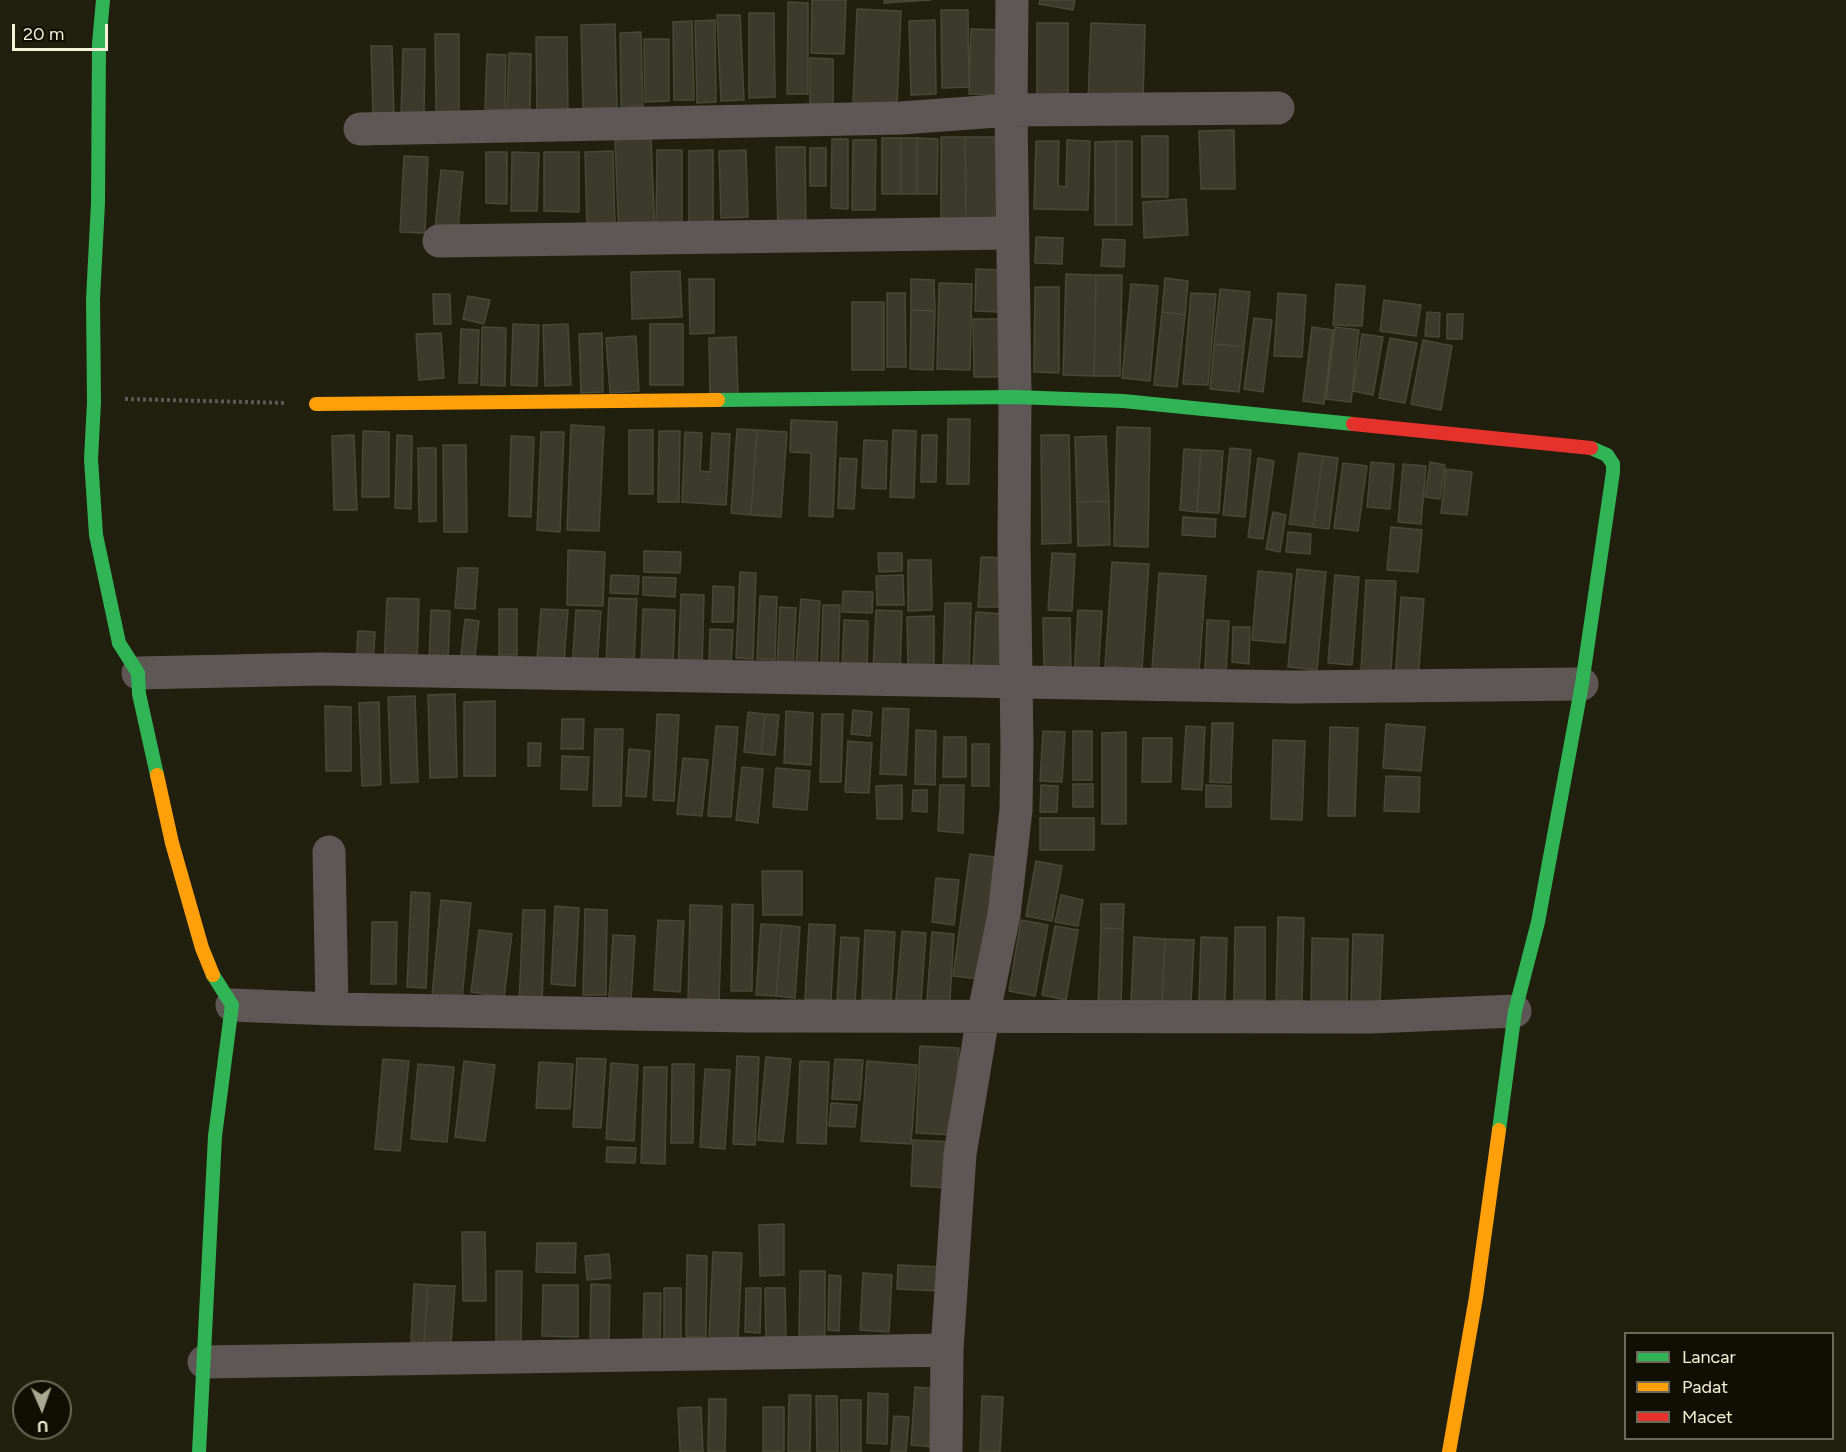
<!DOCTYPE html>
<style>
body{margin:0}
#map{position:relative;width:1846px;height:1452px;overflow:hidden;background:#21200e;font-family:Figtree,sans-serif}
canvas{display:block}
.legend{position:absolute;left:1624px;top:1332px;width:210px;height:108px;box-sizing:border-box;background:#110f01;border:2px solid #6b6958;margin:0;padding:8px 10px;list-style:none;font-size:18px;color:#f2f1da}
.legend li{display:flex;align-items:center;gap:12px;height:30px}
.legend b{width:30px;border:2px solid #6b6958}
.north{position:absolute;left:12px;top:1380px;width:60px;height:60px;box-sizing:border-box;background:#110f01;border:2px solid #6b6958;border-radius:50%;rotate:178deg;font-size:16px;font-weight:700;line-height:24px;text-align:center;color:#f2f1da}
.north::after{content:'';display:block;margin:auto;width:21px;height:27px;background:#a9a893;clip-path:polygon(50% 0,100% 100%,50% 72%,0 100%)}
.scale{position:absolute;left:12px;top:24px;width:96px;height:27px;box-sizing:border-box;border:3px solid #f2f1da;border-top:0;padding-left:8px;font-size:18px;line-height:21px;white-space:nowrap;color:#f2f1da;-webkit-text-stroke:4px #110f01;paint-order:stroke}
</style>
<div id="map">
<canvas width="1846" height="1452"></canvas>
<ul class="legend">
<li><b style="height:8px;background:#30b455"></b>Lancar</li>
<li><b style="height:8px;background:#ff9f0a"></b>Padat</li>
<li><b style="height:8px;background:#e5322d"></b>Macet</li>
</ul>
<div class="north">U</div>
<div class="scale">20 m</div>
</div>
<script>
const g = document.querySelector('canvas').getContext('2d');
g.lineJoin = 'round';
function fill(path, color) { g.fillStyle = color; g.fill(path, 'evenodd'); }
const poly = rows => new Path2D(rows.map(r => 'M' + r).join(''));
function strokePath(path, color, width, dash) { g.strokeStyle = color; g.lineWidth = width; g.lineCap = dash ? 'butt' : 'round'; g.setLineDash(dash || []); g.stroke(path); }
const building = poly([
 [812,0,846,0,844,54,811,53,812,0],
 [884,0,931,0,884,3,884,0],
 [1040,0,1075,0,1073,10,1039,4,1040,0],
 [788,2,808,3,808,94,787,94,788,2],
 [857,9,901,11,897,105,853,103,857,9],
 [941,10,968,10,969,87,942,88,941,10],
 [749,13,774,13,775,97,749,98,749,13],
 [717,15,740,15,744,100,721,101,717,15],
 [715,20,716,102,697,103,695,21,715,20],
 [935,20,936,94,911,95,909,21,935,20],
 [692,21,694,100,674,100,673,22,692,21],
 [1037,23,1068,23,1068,95,1037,95,1037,23],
 [1091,23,1145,25,1143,103,1088,102,1091,23],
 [615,24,617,108,583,108,581,25,615,24],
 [971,29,1004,30,1002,95,969,94,971,29],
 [641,32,643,106,621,106,620,33,641,32],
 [435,34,459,34,459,112,436,112,435,34],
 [536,37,567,37,568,117,537,117,536,37],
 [644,39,669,39,669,101,645,102,644,39],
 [371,46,392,46,394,115,373,116,371,46],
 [403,49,425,49,424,117,401,117,403,49],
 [509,53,531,54,530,109,507,109,509,53],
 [487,54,506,55,505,110,485,109,487,54],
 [810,58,833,59,833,105,810,104,810,58],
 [1234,130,1235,189,1201,189,1199,131,1234,130],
 [1142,136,1168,136,1168,197,1142,197,1142,136],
 [941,137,965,137,966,219,941,220,941,137],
 [965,137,1006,137,1007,220,966,219,965,137],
 [651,138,655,237,619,238,615,140,651,138],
 [882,138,901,138,901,194,882,194,882,138],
 [901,138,917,138,917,194,901,194,901,138],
 [917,138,938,139,937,194,917,194,917,138],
 [832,139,848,139,848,209,831,208,832,139],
 [853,140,876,140,875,210,852,210,853,140],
 [1067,140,1090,141,1088,210,1034,209,1036,141,1059,141,1058,186,1066,187,1067,140],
 [1116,141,1116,225,1095,225,1095,142,1116,141],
 [1116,141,1132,141,1132,225,1116,225,1116,141],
 [776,147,805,147,806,233,778,233,776,147],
 [810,148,826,148,826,186,810,186,810,148],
 [657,150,682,150,682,230,656,230,657,150],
 [713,150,713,229,689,229,689,151,713,150],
 [746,150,748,217,721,218,719,151,746,150],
 [613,151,615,228,587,228,585,152,613,151],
 [486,152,507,152,507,204,486,203,486,152],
 [512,152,539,153,537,211,511,211,512,152],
 [544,152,579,152,579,212,544,211,544,152],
 [404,156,428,157,425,233,400,232,404,156],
 [441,170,463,172,458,230,435,228,441,170],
 [1186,199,1188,235,1144,238,1143,202,1186,199],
 [1036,237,1063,238,1062,264,1035,263,1036,237],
 [1103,239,1125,240,1124,267,1101,266,1103,239],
 [976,269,1000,270,999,312,975,311,976,269],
 [680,271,682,317,632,319,631,272,680,271],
 [1066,274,1096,275,1094,376,1063,375,1066,274],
 [1096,275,1122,275,1120,376,1094,376,1096,275],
 [1165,278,1188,281,1185,315,1162,312,1165,278],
 [689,279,714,279,714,333,690,334,689,279],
 [911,279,934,280,935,311,911,310,911,279],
 [939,283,972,284,970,370,937,369,939,283],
 [1131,284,1158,286,1150,381,1122,378,1131,284],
 [1336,284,1365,286,1362,326,1333,325,1336,284],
 [1035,287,1059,287,1059,373,1034,372,1035,287],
 [1220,289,1250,292,1244,347,1214,344,1220,289],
 [887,293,905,293,906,367,887,367,887,293],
 [1191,293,1216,294,1208,385,1183,384,1191,293],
 [1278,293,1306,295,1302,357,1274,356,1278,293],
 [433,294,450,294,451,324,434,324,433,294],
 [468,296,490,300,484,324,463,319,468,296],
 [1384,300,1421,305,1416,336,1380,331,1384,300],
 [852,302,884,302,884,370,852,370,852,302],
 [911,310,935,311,933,370,910,369,911,310],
 [1162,312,1185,315,1177,387,1154,385,1162,312],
 [1427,312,1440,313,1439,337,1425,336,1427,312],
 [1447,314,1463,314,1462,339,1447,339,1447,314],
 [1254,318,1272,320,1263,392,1244,389,1254,318],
 [973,319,1002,319,1002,377,974,377,973,319],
 [513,324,539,325,537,386,511,385,513,324],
 [568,324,571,385,545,386,543,325,568,324],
 [650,324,683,324,683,385,650,385,650,324],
 [482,327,506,328,505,386,481,385,482,327],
 [1312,327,1333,330,1324,404,1303,401,1312,327],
 [1335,327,1359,330,1351,402,1326,399,1335,327],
 [461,329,479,330,477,383,459,383,461,329],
 [441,333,444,378,419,380,416,334,441,333],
 [602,333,603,392,581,393,579,334,602,333],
 [1362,334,1383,337,1373,395,1353,391,1362,334],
 [636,336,639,391,610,393,606,338,636,336],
 [736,337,738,395,710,396,709,338,736,337],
 [1390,338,1417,343,1405,403,1379,398,1390,338],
 [1423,340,1452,346,1441,410,1411,404,1423,340],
 [1214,344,1244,347,1239,392,1210,389,1214,344],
 [948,419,970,419,969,484,947,484,948,419],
 [791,420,837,422,833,517,809,516,811,453,790,452,791,420],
 [571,425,604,427,599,531,567,530,571,425],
 [1117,427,1150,428,1148,547,1114,546,1117,427],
 [737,429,757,430,751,515,731,513,737,429],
 [629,430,653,430,653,494,629,494,629,430],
 [757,430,787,432,781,517,751,515,757,430],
 [893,430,916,431,914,498,890,497,893,430],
 [363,431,389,432,389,497,362,497,363,431],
 [659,431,680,431,679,502,658,502,659,431],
 [541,432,564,432,560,532,537,530,541,432],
 [685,432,702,433,700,471,710,472,712,433,730,434,726,505,682,502,685,432],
 [354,435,357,510,334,510,332,436,354,435],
 [397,435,412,436,411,509,395,508,397,435],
 [922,435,937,435,936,482,921,482,922,435],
 [1041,435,1069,435,1071,543,1042,544,1041,435],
 [511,436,534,437,531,517,509,516,511,436],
 [1106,436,1109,501,1077,502,1075,437,1106,436],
 [864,440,887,441,886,489,862,488,864,440],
 [443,445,466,445,467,532,444,532,443,445],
 [418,448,436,448,436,521,419,522,418,448],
 [1230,448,1251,450,1245,517,1223,515,1230,448],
 [1184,449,1201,450,1197,512,1180,510,1184,449],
 [1201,450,1223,451,1219,513,1197,512,1201,450],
 [1299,453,1323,456,1313,527,1289,524,1299,453],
 [1323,456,1338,458,1329,529,1313,527,1323,456],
 [840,458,857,459,854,509,838,508,840,458],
 [1258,458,1274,461,1263,539,1248,537,1258,458],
 [1371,462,1394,464,1390,509,1367,507,1371,462],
 [1430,462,1445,465,1440,499,1425,497,1430,462],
 [1343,463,1367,466,1358,531,1334,528,1343,463],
 [1403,464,1426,466,1421,524,1398,522,1403,464],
 [1446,469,1472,472,1467,515,1441,513,1446,469],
 [1109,501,1110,545,1078,546,1077,502,1109,501],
 [1273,512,1286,515,1280,552,1266,549,1273,512],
 [1183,517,1216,519,1215,537,1182,535,1183,517],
 [1391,527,1422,530,1418,572,1387,570,1391,527],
 [1288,532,1311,534,1310,554,1286,552,1288,532],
 [568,550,605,552,603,606,567,605,568,550],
 [644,551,681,552,680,573,644,572,644,551],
 [878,553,902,553,902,571,879,572,878,553],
 [1052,553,1075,554,1072,611,1048,610,1052,553],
 [981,557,1006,558,1004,607,978,607,981,557],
 [908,560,931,560,932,610,908,611,908,560],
 [1112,562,1149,564,1142,669,1105,666,1112,562],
 [458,568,478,568,475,609,455,608,458,568],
 [1297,569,1326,572,1317,670,1288,667,1297,569],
 [1258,571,1292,574,1285,643,1252,640,1258,571],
 [740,572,756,573,753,659,736,658,740,572],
 [1159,573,1206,576,1199,672,1152,668,1159,573],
 [611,575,639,576,638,594,610,593,611,575],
 [903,575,904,605,877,605,876,576,903,575],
 [1335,575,1359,577,1352,665,1328,663,1335,575],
 [643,577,676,578,675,597,643,595,643,577],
 [1366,580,1396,581,1391,672,1361,671,1366,580],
 [713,586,734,587,733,622,712,622,713,586],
 [843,591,873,592,872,613,842,612,843,591],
 [681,594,704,595,702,668,678,667,681,594],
 [760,596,777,597,775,660,757,659,760,596],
 [1401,597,1424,599,1418,683,1395,681,1401,597],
 [387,598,419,599,417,666,384,665,387,598],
 [609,598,637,599,634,663,606,662,609,598],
 [801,599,820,601,817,663,796,662,801,599],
 [945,603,971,603,969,672,943,672,945,603],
 [823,605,840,605,838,670,821,669,823,605],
 [780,607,796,608,793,666,777,666,780,607],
 [499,609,517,609,517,655,499,655,499,609],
 [541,609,568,610,564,661,537,659,541,609],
 [643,609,675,610,673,666,641,665,643,609],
 [431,610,450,611,448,662,429,662,431,610],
 [576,610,601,611,597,668,572,667,576,610],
 [876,610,902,611,900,674,873,672,876,610],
 [1078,610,1102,611,1098,678,1074,676,1078,610],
 [976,612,1004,614,1002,671,973,669,976,612],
 [934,616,934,669,908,670,907,617,934,616],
 [1043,618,1070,618,1071,672,1044,672,1043,618],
 [465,619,479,621,474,665,460,663,465,619],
 [844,620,868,621,867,673,842,671,844,620],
 [1207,620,1229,621,1226,673,1205,671,1207,620],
 [1233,627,1250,627,1249,664,1232,662,1233,627],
 [710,629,733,630,731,664,709,663,710,629],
 [358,631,375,632,373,666,356,665,358,631],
 [455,694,457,777,430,778,428,695,455,694],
 [415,696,418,782,391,783,388,697,415,696],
 [495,701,495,776,464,776,464,702,495,701],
 [379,702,381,785,362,786,359,703,379,702],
 [325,706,351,707,351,771,326,771,325,706],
 [883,708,909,709,906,775,880,774,883,708],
 [853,710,872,712,870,736,851,734,853,710],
 [786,711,813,713,811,765,784,763,786,711],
 [748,712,765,714,761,754,744,752,748,712],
 [657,714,679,715,674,801,653,800,657,714],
 [765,714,779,715,775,755,761,754,765,714],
 [822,714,843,714,841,782,820,782,822,714],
 [562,719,584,719,583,749,561,749,562,719],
 [1212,723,1233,723,1231,783,1210,782,1212,723],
 [1386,724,1425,727,1421,771,1383,768,1386,724],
 [716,726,738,727,731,817,708,816,716,726],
 [1186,726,1205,727,1202,790,1182,789,1186,726],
 [1330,727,1358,728,1355,816,1328,816,1330,727],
 [595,729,623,729,621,806,593,806,595,729],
 [916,730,936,731,935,785,915,784,916,730],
 [1043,731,1065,732,1062,782,1040,781,1043,731],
 [1073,731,1092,731,1092,780,1073,780,1073,731],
 [1126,732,1126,824,1102,824,1102,733,1126,732],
 [944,737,966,737,966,777,943,777,944,737],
 [1143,738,1172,738,1171,782,1142,782,1143,738],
 [1273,740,1305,741,1302,820,1271,819,1273,740],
 [848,741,872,743,869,793,845,792,848,741],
 [528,743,541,743,540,766,528,766,528,743],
 [972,744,989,744,989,786,972,786,972,744],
 [629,749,650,751,646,797,626,796,629,749],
 [562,756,589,757,587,790,561,789,562,756],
 [683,758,708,760,702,816,677,814,683,758],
 [742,767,763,769,758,823,736,820,742,767],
 [776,768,810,771,807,810,773,807,776,768],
 [1386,776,1420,777,1419,812,1384,811,1386,776],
 [1073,784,1093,784,1093,807,1073,807,1073,784],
 [902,785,902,819,877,819,876,786,902,785],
 [940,785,964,785,963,833,938,831,940,785],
 [1041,785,1058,786,1057,812,1040,812,1041,785],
 [1206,785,1231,786,1231,807,1206,807,1206,785],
 [913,790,927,790,927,812,912,811,913,790],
 [1040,818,1094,818,1094,850,1040,850,1040,818],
 [970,854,1004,858,988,980,953,976,970,854],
 [1036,861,1062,866,1052,921,1026,916,1036,861],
 [762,871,802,871,802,915,763,915,762,871],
 [936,878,959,880,954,925,932,922,936,878],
 [411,892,430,893,426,988,407,987,411,892],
 [1061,895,1083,900,1078,926,1055,922,1061,895],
 [441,900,471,903,462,999,432,996,441,900],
 [732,904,753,905,752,991,731,991,732,904],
 [1101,904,1124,904,1123,929,1101,928,1101,904],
 [690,905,722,906,719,1004,688,1003,690,905],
 [555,906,579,908,575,986,551,984,555,906],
 [585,909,607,910,606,995,583,995,585,909],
 [523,910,545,910,542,1005,519,1005,523,910],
 [1278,917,1304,918,1302,1001,1276,1000,1278,917],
 [658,920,684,921,680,992,654,990,658,920],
 [1021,920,1048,925,1035,996,1009,991,1021,920],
 [372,922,397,922,396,984,371,984,372,922],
 [761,924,782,925,776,996,756,995,761,924],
 [809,924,835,925,831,1000,805,999,809,924],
 [782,925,800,927,795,998,776,996,782,925],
 [1055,926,1078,930,1066,1000,1042,995,1055,926],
 [1235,927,1265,927,1265,1000,1234,1000,1235,927],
 [1101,928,1123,929,1121,1009,1098,1008,1101,928],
 [479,930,512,934,504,997,471,992,479,930],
 [865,930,895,932,891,1001,862,999,865,930],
 [902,931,926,933,921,1002,896,1000,902,931],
 [932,932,954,934,949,1015,926,1013,932,932],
 [1353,934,1383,935,1380,1004,1351,1003,1353,934],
 [613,935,635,936,631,1001,609,999,613,935],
 [841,937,859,938,855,1003,837,1001,841,937],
 [1134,937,1165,939,1162,1002,1131,1000,1134,937],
 [1201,937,1227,938,1225,1002,1199,1001,1201,937],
 [1312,938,1348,939,1347,1006,1311,1006,1312,938],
 [1165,939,1194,940,1191,1003,1162,1002,1165,939],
 [920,1046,959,1048,954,1135,916,1133,920,1046],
 [737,1056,759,1057,755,1145,733,1144,737,1056],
 [766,1057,791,1059,783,1142,758,1140,766,1057],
 [577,1058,606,1059,601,1128,573,1127,577,1058],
 [383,1059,409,1061,400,1151,375,1149,383,1059],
 [835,1059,863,1060,860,1100,832,1099,835,1059],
 [464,1061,495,1065,485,1141,455,1137,464,1061],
 [800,1061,829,1062,826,1144,797,1143,800,1061],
 [867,1061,917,1065,911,1144,861,1141,867,1061],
 [539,1062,573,1064,570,1109,536,1108,539,1062],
 [611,1063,638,1065,634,1141,606,1139,611,1063],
 [418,1064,454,1067,447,1142,411,1139,418,1064],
 [672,1064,694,1064,693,1143,671,1143,672,1064],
 [644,1067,667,1067,665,1164,641,1163,644,1067],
 [705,1069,730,1070,725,1149,700,1147,705,1069],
 [831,1103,857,1105,855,1127,829,1126,831,1103],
 [913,1140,955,1142,952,1188,911,1186,913,1140],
 [607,1147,636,1148,635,1163,606,1162,607,1147],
 [784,1224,784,1275,760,1276,759,1225,784,1224],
 [462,1232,485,1232,486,1301,463,1301,462,1232],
 [537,1243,576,1243,575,1273,536,1272,537,1243],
 [713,1252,742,1253,738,1340,709,1339,713,1252],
 [609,1254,611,1278,587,1280,585,1256,609,1254],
 [687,1255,707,1256,706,1337,686,1337,687,1255],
 [898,1265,942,1267,941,1291,897,1289,898,1265],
 [496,1271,522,1271,521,1342,496,1343,496,1271],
 [800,1271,825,1271,825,1338,799,1338,800,1271],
 [863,1273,892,1275,889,1332,860,1330,863,1273],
 [829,1275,841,1276,839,1331,828,1330,829,1275],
 [414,1284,428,1285,424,1343,411,1341,414,1284],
 [591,1284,610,1285,609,1345,590,1344,591,1284],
 [428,1285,455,1286,451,1344,424,1343,428,1285],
 [543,1285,578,1285,578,1337,542,1336,543,1285],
 [664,1288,681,1288,681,1340,664,1340,664,1288],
 [746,1288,761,1288,760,1333,745,1332,746,1288],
 [765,1288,785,1288,786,1339,766,1340,765,1288],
 [644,1293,661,1293,660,1342,643,1342,644,1293],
 [915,1387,938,1389,934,1447,911,1445,915,1387],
 [868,1393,888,1394,887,1444,867,1443,868,1393],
 [789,1395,811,1395,810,1452,788,1452,789,1395],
 [816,1396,837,1396,838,1452,817,1452,816,1396],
 [982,1396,1003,1397,1000,1452,980,1452,982,1396],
 [709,1399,726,1399,725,1452,708,1452,709,1399],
 [841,1400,861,1400,861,1452,841,1452,841,1400],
 [701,1407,703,1452,680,1452,678,1408,701,1407],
 [763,1407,784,1407,784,1451,763,1452,763,1407],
 [894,1416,909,1417,906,1452,891,1452,894,1416]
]);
const path = poly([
 [125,399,286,403]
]);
const street = poly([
 [360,129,901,118,1011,110,1278,108],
 [439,241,1012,233],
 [138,673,320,669,1293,687,1582,684],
 [329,852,332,1009],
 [232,1005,332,1009,747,1016,1371,1017,1515,1011],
 [204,1362,947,1350],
 [946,1452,947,1350,960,1154,983,1017,1004,915,1016,810,1017,745,1014,544,1015,397,1011,110,1012,0]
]);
const fast = poly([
 [103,0,99,44,98,203,93,299,94,402,91,459,96,535,119,643,138,673,139,694,157,775],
 [718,400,1015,397,1123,401,1353,424],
 [1499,1130,1515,1011,1538,922,1582,684,1613,472,1613,464,1607,455,1591,448],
 [199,1452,215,1136,232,1005,213,975]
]);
const slow = poly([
 [316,404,718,400],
 [157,775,172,843,202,948,213,975],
 [1449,1452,1476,1297,1499,1130]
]);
const jam = poly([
 [1353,424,1591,448]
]);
fill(building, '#3c3a2a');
strokePath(building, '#494837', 1.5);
strokePath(path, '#5d5a54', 4, [3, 3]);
strokePath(street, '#5d5755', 33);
strokePath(fast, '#30b455', 14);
strokePath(slow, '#ff9f0a', 14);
strokePath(jam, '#e5322d', 14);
</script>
